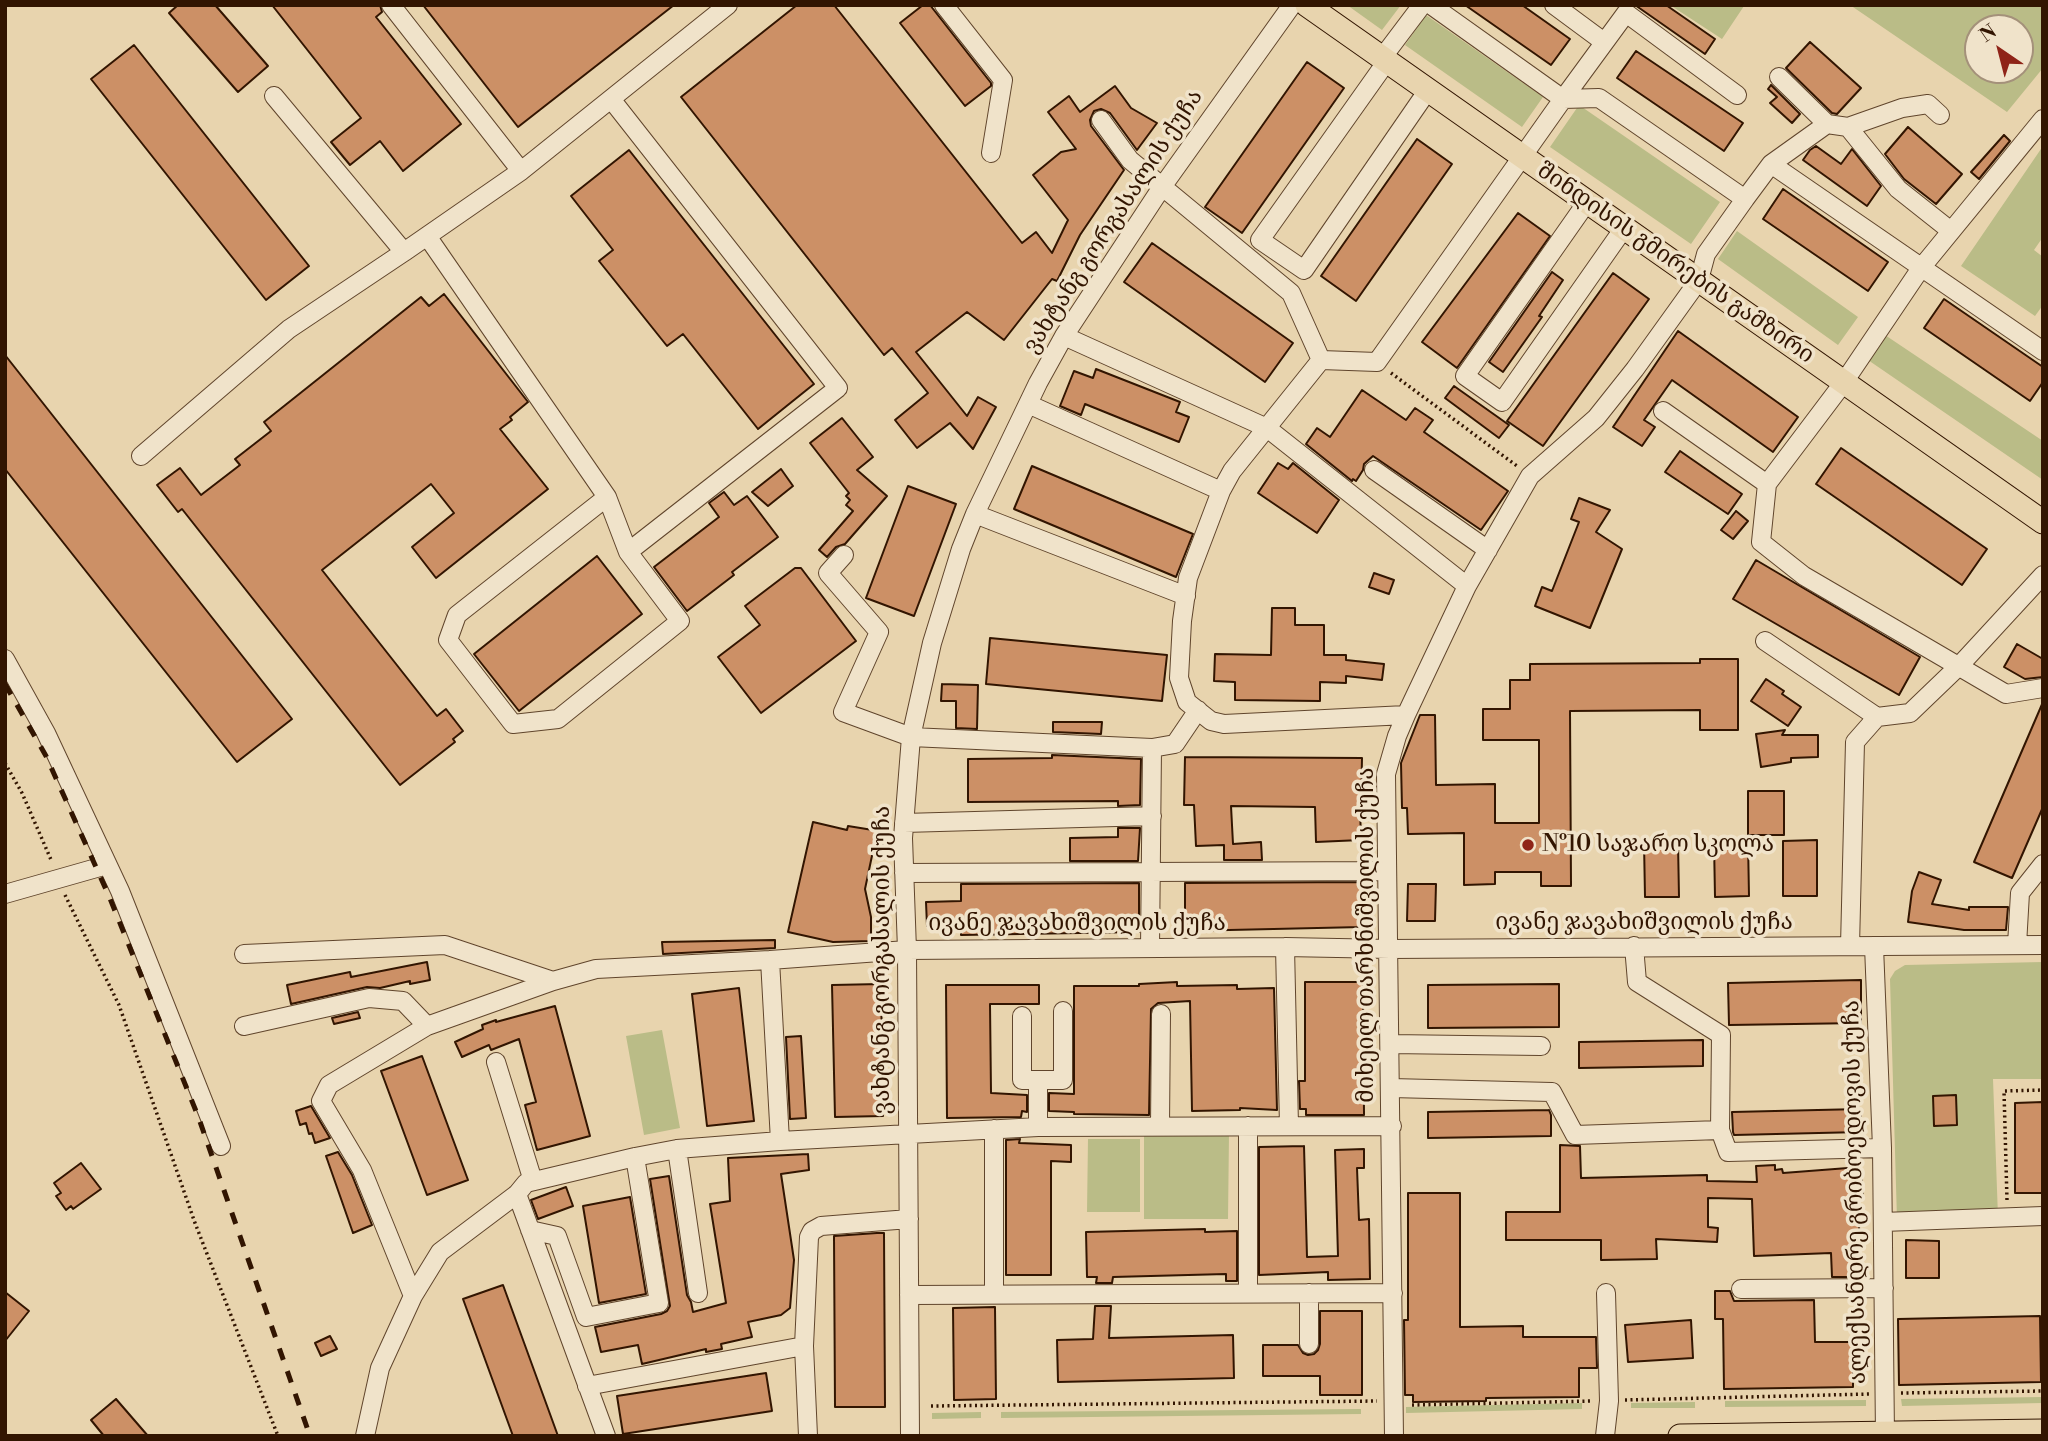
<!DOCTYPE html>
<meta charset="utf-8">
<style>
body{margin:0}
#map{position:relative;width:2048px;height:1441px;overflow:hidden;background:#e8d4ae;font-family:"Libre Bodoni",serif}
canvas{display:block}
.frame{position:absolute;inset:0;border:7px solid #321501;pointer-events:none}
.north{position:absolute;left:1964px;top:14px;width:70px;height:70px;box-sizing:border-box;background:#f0e3ca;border:2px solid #a4917a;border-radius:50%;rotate:325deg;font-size:19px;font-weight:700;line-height:28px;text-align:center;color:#321501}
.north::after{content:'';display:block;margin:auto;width:24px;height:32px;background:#8f2418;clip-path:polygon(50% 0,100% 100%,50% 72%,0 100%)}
</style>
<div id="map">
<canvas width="2048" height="1441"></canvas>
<div class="frame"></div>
<div class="north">N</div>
</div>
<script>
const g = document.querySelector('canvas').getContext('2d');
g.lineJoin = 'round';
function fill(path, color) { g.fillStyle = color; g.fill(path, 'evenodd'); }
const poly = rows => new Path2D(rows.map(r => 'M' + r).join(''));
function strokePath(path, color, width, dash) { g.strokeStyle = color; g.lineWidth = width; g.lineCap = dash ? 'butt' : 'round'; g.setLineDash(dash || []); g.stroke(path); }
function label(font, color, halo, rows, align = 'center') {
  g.font = font + ' "Libre Bodoni","Noto Serif Georgian",serif'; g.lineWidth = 7; g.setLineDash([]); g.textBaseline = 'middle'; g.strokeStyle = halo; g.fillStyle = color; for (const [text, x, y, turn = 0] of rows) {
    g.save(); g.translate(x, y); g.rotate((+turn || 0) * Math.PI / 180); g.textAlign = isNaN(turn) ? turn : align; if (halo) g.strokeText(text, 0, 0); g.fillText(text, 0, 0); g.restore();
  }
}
const green = poly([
 [1347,5,1401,5,1382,30],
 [1670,5,1743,5,1744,6,1722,39],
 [1850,5,2043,5,2043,68,2007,112],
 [1978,28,2020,28,2020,70,1978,70],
 [1426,15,1543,97,1522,127,1405,45],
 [1579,105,1720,202,1691,244,1550,147],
 [2043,146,2043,237,2034,250,2043,257,2043,305,2035,316,1961,266],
 [1737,231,1858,317,1838,345,1718,259],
 [1885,335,2043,441,2043,480,1868,360],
 [2043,962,2043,1079,1993,1079,1998,1217,1897,1220,1890,979,1895,971,1905,965],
 [662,1030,680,1128,644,1135,626,1036],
 [1144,1134,1229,1134,1228,1219,1144,1219],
 [1088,1139,1140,1139,1140,1212,1087,1212],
 [2042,1397,2042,1403,1902,1406,1901,1399],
 [1866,1400,1866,1406,1725,1407,1725,1401],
 [1695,1402,1695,1408,1631,1408,1631,1403],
 [1582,1403,1582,1409,1406,1413,1406,1407],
 [1361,1409,1361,1414,1001,1418,1001,1412],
 [981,1412,981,1418,932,1419,932,1413]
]);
const building = poly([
 [178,5,215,5,268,66,238,92,169,13,178,5],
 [272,5,380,5,382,12,376,17,461,124,403,171,380,141,350,165,331,142,361,118,272,5],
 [423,5,674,5,518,127,423,5],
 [797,5,834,5,1022,243,1036,232,1052,253,1068,220,1033,175,1061,152,1076,149,1048,112,1069,96,1080,112,1115,86,1131,108,1157,123,1137,150,1110,113,1101,109,1094,111,1090,120,1091,126,1124,170,1080,235,1057,281,1052,279,1004,340,967,312,916,352,967,416,978,397,996,407,973,449,950,423,917,448,895,420,928,393,892,348,884,355,681,97,797,5],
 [923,5,930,5,991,83,991,86,965,106,900,23,923,5],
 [1465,5,1522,5,1570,39,1551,65,1465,5],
 [1635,5,1666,5,1715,39,1705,54,1635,5],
 [1810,42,1861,88,1837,114,1832,113,1786,68,1810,42],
 [134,45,309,266,266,300,91,79,134,45],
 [1636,51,1743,123,1724,151,1617,78,1636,51],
 [1307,62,1344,88,1242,233,1205,207,1307,62],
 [1771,85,1800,114,1792,123,1770,103,1777,97,1768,89,1771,85],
 [1908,127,1962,174,1936,204,1904,179,1885,154,1908,127],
 [2004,135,2010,141,1979,179,1971,172,2004,135],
 [1417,139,1452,164,1356,301,1321,276,1417,139],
 [1816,146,1841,164,1852,149,1881,186,1867,206,1803,160,1810,150,1816,146],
 [629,150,814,384,758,429,683,334,667,346,599,261,613,250,571,196,629,150],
 [1783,189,1888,262,1868,291,1763,219,1783,189],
 [1518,213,1550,236,1457,368,1422,342,1518,213],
 [1152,243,1293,343,1265,382,1124,282,1152,243],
 [1552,272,1563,280,1539,316,1542,317,1503,372,1489,362,1552,272],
 [1613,273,1649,299,1543,446,1507,421,1613,273],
 [444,294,528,402,510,417,512,420,500,429,548,489,436,578,412,547,454,513,431,484,322,570,437,716,446,709,463,731,453,739,455,742,400,785,182,509,178,512,157,485,180,468,201,495,240,465,235,459,271,431,264,422,421,297,429,306,444,294],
 [1944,299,2043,367,2043,382,2030,401,1924,328,1944,299],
 [1678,331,1798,417,1773,452,1672,380,1644,420,1655,427,1642,446,1613,427,1678,331],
 [5,355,292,719,237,762,5,469,5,355],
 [1096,369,1180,402,1176,412,1189,417,1179,442,1085,404,1081,415,1060,406,1074,371,1093,378,1096,369],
 [1454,386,1509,425,1499,438,1445,398,1454,386],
 [1362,390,1406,420,1415,408,1433,420,1424,432,1508,491,1481,530,1373,456,1364,464,1363,470,1356,481,1353,479,1352,481,1306,444,1317,428,1330,437,1362,390],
 [842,418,873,457,857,470,887,496,845,544,836,547,827,557,819,550,853,511,846,505,850,500,846,496,849,493,810,443,842,418],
 [1841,448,1987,549,1962,585,1816,484,1841,448],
 [1680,451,1742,494,1728,514,1665,472,1680,451],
 [1278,463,1288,469,1293,463,1339,500,1317,533,1258,493,1278,463],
 [1032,466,1193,534,1176,577,1014,509,1032,466],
 [781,469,793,486,768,506,752,492,781,469],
 [908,486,956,504,914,616,866,598,908,486],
 [724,492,734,505,747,496,778,537,732,572,734,575,687,611,654,567,719,517,709,503,724,492],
 [1579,498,1610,510,1596,532,1622,549,1590,628,1535,606,1542,587,1552,591,1579,522,1571,519,1579,498],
 [1736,511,1748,521,1733,539,1721,530,1736,511],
 [597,556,642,614,519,711,474,654,597,556],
 [1756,560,1920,657,1899,695,1733,599,1756,560],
 [795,568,801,568,856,641,761,713,718,657,760,625,745,606,795,568],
 [1374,573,1394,580,1389,594,1369,587,1374,573],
 [1272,608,1295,608,1295,625,1324,625,1324,655,1346,655,1346,660,1384,664,1382,680,1346,676,1346,683,1320,682,1320,701,1235,700,1235,682,1214,681,1215,654,1271,655,1272,608],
 [990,638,1167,655,1162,701,986,684,990,638],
 [2017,644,2043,659,2043,677,2025,679,2004,667,2017,644],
 [1700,659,1738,659,1738,730,1700,730,1700,710,1570,711,1571,886,1541,886,1541,872,1495,872,1495,884,1464,885,1464,833,1408,834,1407,808,1402,808,1401,763,1420,715,1435,715,1436,785,1495,784,1495,823,1539,823,1539,740,1483,740,1483,709,1510,709,1510,680,1530,680,1530,664,1700,663,1700,659],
 [1766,679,1784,691,1782,694,1801,707,1788,726,1751,701,1766,679],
 [942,684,978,685,977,729,956,728,956,701,941,701,942,684],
 [2043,702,2043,807,2012,878,1974,862,2043,702],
 [1053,722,1102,722,1101,734,1053,732,1053,722],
 [1785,730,1782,735,1818,735,1818,757,1791,758,1791,762,1761,767,1756,734,1785,730],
 [1052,755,1141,759,1140,805,1118,806,1118,801,968,802,968,759,1052,758,1052,755],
 [1185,757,1362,758,1361,807,1360,807,1361,840,1316,842,1315,807,1231,806,1233,844,1261,842,1262,860,1224,860,1224,845,1196,846,1194,805,1184,805,1185,757],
 [1748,791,1784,791,1784,835,1748,835,1748,791],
 [813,822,847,830,848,826,885,832,881,853,873,851,865,889,871,917,871,941,833,942,788,932,813,822],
 [1118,828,1140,828,1138,861,1070,861,1070,838,1118,837,1118,828],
 [1817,840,1817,896,1783,896,1783,841,1817,840],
 [1748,841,1749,896,1715,897,1714,842,1748,841],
 [1644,842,1678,842,1679,897,1645,897,1644,842],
 [1919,872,1941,880,1932,904,1969,910,1969,907,2008,907,2006,930,1964,930,1908,922,1912,891,1919,872],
 [1361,882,1362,927,1185,931,1185,883,1361,882],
 [1139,883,1139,932,961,935,961,924,927,926,926,902,961,901,961,884,1139,883],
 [1408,884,1436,884,1435,921,1407,921,1408,884],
 [775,940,775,948,663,954,662,942,775,940],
 [427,962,430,980,410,984,410,981,380,988,367,987,291,1004,287,985,350,972,351,977,427,962],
 [1861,980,1861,1023,1729,1025,1728,983,1861,980],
 [1177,982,1177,986,1237,985,1237,989,1274,988,1277,1110,1240,1108,1240,1110,1192,1111,1190,1001,1158,1003,1151,1009,1149,1115,1074,1114,1074,1112,1049,1111,1049,1093,1074,1094,1074,986,1139,986,1139,984,1177,982],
 [1305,982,1363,982,1364,1115,1306,1115,1306,1109,1300,1109,1299,1081,1305,1081,1305,982],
 [881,984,883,1116,835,1117,832,985,881,984],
 [1559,984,1559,1027,1428,1028,1428,985,1559,984],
 [946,985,1039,985,1039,1004,990,1004,991,1093,1027,1095,1027,1112,1022,1111,1021,1117,947,1118,946,985],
 [739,988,754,1121,707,1126,692,994,739,988],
 [555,1006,590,1136,537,1150,525,1105,536,1102,519,1039,491,1050,489,1045,462,1057,455,1042,483,1029,482,1025,496,1020,496,1022,555,1006],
 [358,1012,360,1018,334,1024,332,1018,358,1012],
 [801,1036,806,1118,790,1119,786,1037,801,1036],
 [1703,1040,1703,1066,1579,1068,1579,1042,1703,1040],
 [422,1056,468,1180,427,1195,381,1071,422,1056],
 [1956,1095,1957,1125,1934,1126,1933,1096,1956,1095],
 [2043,1102,2043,1193,2015,1193,2015,1103,2043,1102],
 [311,1106,330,1138,315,1143,312,1133,309,1134,306,1123,300,1125,296,1111,311,1106],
 [1861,1109,1861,1132,1734,1135,1733,1132,1732,1112,1861,1109],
 [1549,1110,1551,1115,1551,1136,1428,1138,1428,1112,1549,1110],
 [1020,1139,1019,1143,1071,1145,1071,1162,1051,1161,1051,1275,1006,1275,1006,1140,1020,1139],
 [1560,1145,1580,1146,1581,1178,1707,1175,1707,1181,1757,1182,1756,1166,1775,1165,1775,1170,1782,1169,1783,1173,1861,1167,1863,1199,1858,1199,1861,1277,1832,1277,1831,1253,1754,1256,1752,1199,1708,1198,1708,1227,1718,1228,1717,1242,1656,1239,1657,1259,1601,1260,1601,1240,1506,1240,1506,1212,1560,1212,1560,1145],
 [1304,1146,1307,1257,1338,1256,1335,1150,1364,1149,1364,1168,1357,1168,1359,1220,1369,1219,1370,1279,1328,1280,1328,1272,1259,1275,1259,1147,1304,1146],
 [338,1152,352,1175,372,1225,353,1233,326,1156,338,1152],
 [808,1154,809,1170,781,1174,794,1260,790,1308,781,1315,748,1322,752,1337,721,1344,722,1349,706,1352,706,1349,642,1364,638,1345,601,1352,595,1327,661,1314,667,1311,670,1306,650,1179,669,1176,687,1295,691,1302,693,1312,726,1303,710,1204,730,1201,728,1158,808,1154],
 [81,1163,101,1189,73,1209,71,1206,66,1210,56,1196,61,1193,54,1183,81,1163],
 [566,1187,573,1206,538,1219,531,1200,566,1187],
 [1408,1193,1460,1193,1460,1327,1523,1326,1523,1337,1596,1337,1597,1368,1579,1368,1579,1397,1486,1398,1486,1401,1413,1402,1413,1395,1405,1395,1404,1320,1408,1320,1408,1193],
 [630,1197,646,1294,599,1303,583,1206,630,1197],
 [1205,1229,1205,1232,1237,1231,1237,1281,1226,1281,1226,1274,1113,1277,1112,1283,1096,1283,1097,1277,1087,1277,1086,1232,1205,1229],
 [877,1233,884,1233,885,1407,835,1407,834,1236,877,1233],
 [1906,1240,1939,1241,1939,1278,1906,1278,1906,1240],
 [503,1285,558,1436,513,1436,463,1299,503,1285],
 [1715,1291,1730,1291,1734,1301,1814,1300,1815,1342,1853,1342,1853,1387,1724,1389,1723,1319,1715,1319,1715,1291],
 [5,1292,29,1311,5,1341,5,1292],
 [1095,1306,1111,1306,1109,1338,1233,1335,1234,1378,1058,1382,1057,1340,1093,1339,1095,1306],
 [995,1307,996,1399,954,1400,953,1308,995,1307],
 [1320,1311,1362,1311,1362,1395,1320,1395,1320,1376,1263,1376,1263,1345,1298,1345,1303,1353,1308,1355,1314,1354,1318,1350,1320,1344,1320,1311],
 [2040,1316,2041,1382,1899,1385,1898,1319,2040,1316],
 [1691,1320,1693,1358,1628,1362,1625,1325,1691,1320],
 [330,1336,337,1349,321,1356,315,1343,330,1336],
 [766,1373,772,1411,623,1434,617,1396,766,1373],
 [116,1399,148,1436,104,1436,91,1420,116,1399]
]);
const path = poly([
 [1391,373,1517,466],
 [5,763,22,793,52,862],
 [65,895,119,1005,195,1223,278,1436],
 [2007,1200,2004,1091,2043,1090],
 [1901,1393,2043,1391],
 [1625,1400,1869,1394],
 [1412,1405,1593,1401],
 [931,1406,1377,1401]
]);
const minor = poly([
 [391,5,521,171],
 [944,5,1003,80,991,153],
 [1431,5,1563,99,1626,13,1737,95],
 [1554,5,1604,42],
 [1382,58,1422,5],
 [1387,61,1260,240,1304,270,1428,90],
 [1779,77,1827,124],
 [274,96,404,252,521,171,728,5],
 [611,99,838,388,628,552],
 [1101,120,1130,160,1291,293,1321,360,1232,471,1221,491,1188,578,1182,621,1179,678,1187,702,1211,721,1224,724,1406,715],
 [1848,127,1898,189,1951,231],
 [1771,164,2043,351],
 [1745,199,1771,164,1827,124,1848,127,1902,108,1928,104,1940,115],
 [1587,202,1465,376,1502,402,1624,228],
 [427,236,607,497,628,552,680,621,558,719,513,724,448,640,457,615,607,497],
 [1064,336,1267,428,1467,586],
 [1321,360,1377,362,1563,99,1599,98,1745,199,1706,254,1699,280,1635,369,1596,418,1530,476,1467,586,1406,715,1397,736,1386,774,1394,1436],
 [1028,404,1221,491],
 [1663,411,1767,484,1844,382,1921,268,2043,119],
 [141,456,289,329,404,252],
 [1374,470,1488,550],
 [1767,484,1761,542,1804,576,2006,694,2043,688],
 [975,514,1186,596],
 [844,555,828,573,879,632,843,712,911,737,1152,748,1175,744,1198,710],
 [1765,641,1877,717],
 [5,659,46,733,120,891,221,1146],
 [904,823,1152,816],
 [904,873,1387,871],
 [5,894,107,865],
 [2017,945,2020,893,2043,864],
 [1634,946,1637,982,1721,1035,1720,1130],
 [1850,946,1855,742,1877,717,1910,713,1960,665,2043,575],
 [1874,946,1882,1148,1885,1436],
 [1285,947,1289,1126],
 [1150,948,1152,748],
 [244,954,445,945,553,981],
 [770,960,780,1141],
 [1022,1016,1022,1080,1038,1080,1038,1127],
 [244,1026,369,998,403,1001,427,1026],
 [1390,1044,1541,1046],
 [496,1062,533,1181],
 [1038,1080,1063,1080,1063,1011],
 [1391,1088,1552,1092,1575,1135,1720,1130,1728,1152,1882,1148],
 [1160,1126,1161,1014],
 [1248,1126,1248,1293],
 [677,1149,698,1293],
 [517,1194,606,1436],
 [1883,1222,2043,1216],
 [530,1230,557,1236,586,1317,659,1303,635,1157],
 [1741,1289,1884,1288],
 [1309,1293,1309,1344],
 [994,1294,994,1129],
 [909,1295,1393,1293],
 [413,1296,362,1170,321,1101,329,1085,427,1026,553,981,596,969,770,960,907,950,1285,947,1390,949,2043,945],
 [587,1386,804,1346],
 [365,1436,380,1368,413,1296,440,1252,517,1194,526,1183,635,1157,677,1149,780,1141,1038,1127,1392,1126],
 [808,1436,804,1346,809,1237,812,1231,821,1226,909,1219],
 [910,1436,907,950,903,838,911,737,932,643,961,549,975,514,1038,383,1064,336,1162,187,1292,5],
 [1605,1436,1609,1401,1606,1293]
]);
const major = poly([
 [1307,5,2043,522],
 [1680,1436,2043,1431]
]);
const rail = poly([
 [5,684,46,756,109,896,198,1116,310,1436]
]);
const markers = [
 [1528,845,7,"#8f2418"]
];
const streetNames = [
 ["ვახტანგ გორგასალის ქუჩა",1114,222,-57],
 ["შინდისის გმირების გამზირი",1675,264,35],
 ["ივანე ჯავახიშვილის ქუჩა",1644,923],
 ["ივანე ჯავახიშვილის ქუჩა",1077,924],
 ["მიხეილ თარხნიშვილის ქუჩა",1367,935,-90],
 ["ვახტანგ გორგასალის ქუჩა",883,960,-90],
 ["ალექსანდრე გრიბოედოვის ქუჩა",1856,1192,-91]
];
const poiNames = [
 ["№10 საჯარო სკოლა",1542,845]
];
fill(green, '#babc87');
fill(building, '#cc9066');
strokePath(building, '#321501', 2);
strokePath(minor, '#60452c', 20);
strokePath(major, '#321501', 25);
strokePath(path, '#321501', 3.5, [2, 3.5]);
strokePath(minor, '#f0e3ca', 18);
strokePath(major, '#e8d4ae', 23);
strokePath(rail, '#321501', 5, [12, 12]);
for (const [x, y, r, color] of markers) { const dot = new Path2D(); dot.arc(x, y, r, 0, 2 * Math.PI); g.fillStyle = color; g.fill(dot); strokePath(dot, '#f0e3ca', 2.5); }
label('23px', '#321501', '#f0e3ca', streetNames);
label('23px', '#321501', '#f0e3ca', poiNames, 'left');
</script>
